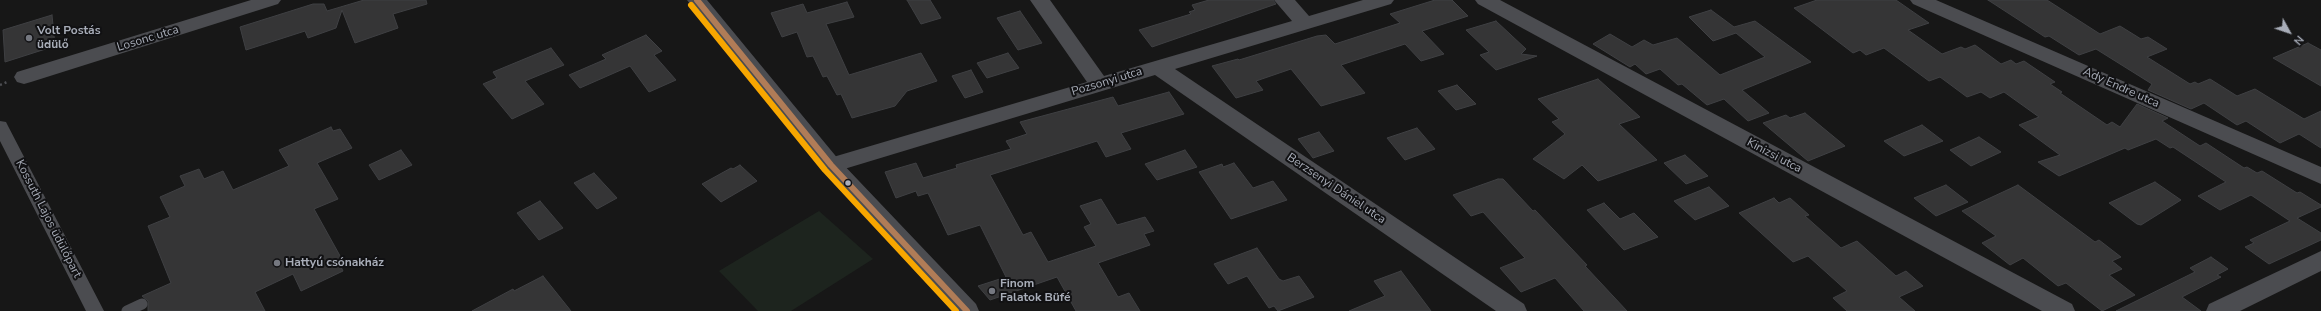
<!DOCTYPE html>
<meta charset="utf-8">
<style>
body{margin:0}
#map{position:relative;width:2321px;height:311px;overflow:hidden;background:#171717;font-family:"Nunito Sans",sans-serif}
canvas{display:block}
.north{position:absolute;left:2269px;top:12px;width:40px;height:40px;-webkit-text-stroke:3px #111113;paint-order:stroke;rotate:130deg;font-size:11px;font-weight:700;line-height:16px;text-align:center;color:#a8adb8}
.north::after{content:'';display:block;margin:auto;width:14px;height:18px;background:#a8adb8;clip-path:polygon(50% 0,100% 100%,50% 72%,0 100%)}
</style>
<div id="map">
<canvas width="2321" height="311"></canvas>
<div class="north">N</div>
</div>
<script>
const g = document.querySelector('canvas').getContext('2d');
g.lineJoin = 'round';
function fill(path, color) { g.fillStyle = color; g.fill(path, 'evenodd'); }
const poly = rows => new Path2D(rows.map(r => 'M' + r).join(''));
function strokePath(path, color, width, dash) { g.strokeStyle = color; g.lineWidth = width; g.lineCap = dash ? 'butt' : 'round'; g.setLineDash(dash || []); g.stroke(path); }
function label(font, color, halo, rows, align = 'center') {
  g.font = font + ' "Nunito Sans",sans-serif'; g.lineWidth = 4; g.setLineDash([]); g.textBaseline = 'middle'; g.strokeStyle = halo; g.fillStyle = color; for (const [text, x, y, turn = 0] of rows) {
    g.save(); g.translate(x, y); g.rotate((+turn || 0) * Math.PI / 180); g.textAlign = isNaN(turn) ? turn : align; if (halo) g.strokeText(text, 0, 0); g.fillText(text, 0, 0); g.restore();
  }
}
const green = poly([
 [819,211,873,259,791,311,758,311,719,271]
]);
const building = poly([
 [364,0,426,0,427,4,393,14,398,28,355,43,342,10,336,28,308,38,305,31,246,50,240,27,313,4,324,4,327,11,364,0],
 [907,0,930,0,941,18,921,24,907,0],
 [1209,0,1273,0,1276,4,1152,47,1139,30,1191,14,1189,12,1195,10,1192,5,1209,0],
 [1435,0,1452,0,1468,16,1422,31,1444,54,1421,61,1405,44,1341,65,1365,93,1321,106,1291,69,1256,81,1263,90,1236,98,1212,66,1238,59,1239,60,1317,36,1326,35,1335,44,1400,23,1390,14,1435,0],
 [1817,0,1896,0,1929,23,1908,30,1942,54,1961,47,1965,49,1975,45,2001,64,2011,60,2016,64,2024,61,2055,82,2050,84,2062,92,2060,93,2107,125,2112,122,2120,127,2137,104,2168,118,2162,121,2200,146,2206,143,2244,168,2247,167,2257,173,2262,171,2297,193,2300,192,2321,205,2321,207,2297,218,2321,233,2321,240,2269,264,2245,247,2254,243,2250,240,2290,221,2251,195,2220,210,2198,196,2226,182,2173,147,2170,148,2156,139,2128,150,2125,148,2059,176,2038,162,2060,155,2019,125,2039,117,2004,92,1990,98,1981,92,1967,97,1940,77,1929,81,1884,48,1866,55,1860,50,1853,53,1794,8,1817,0],
 [1988,0,2047,0,2100,34,2120,26,2141,39,2148,37,2167,49,2147,57,2190,84,2195,82,2198,84,2210,79,2237,96,2255,89,2304,119,2321,111,2321,148,2299,134,2280,143,2246,121,2237,125,2204,103,2191,109,2148,90,2152,84,2096,49,2079,55,2049,36,2045,37,1988,0],
 [847,2,854,17,826,24,849,75,921,53,937,81,907,91,895,106,852,118,841,94,837,95,827,76,823,77,813,56,807,57,797,32,782,37,771,13,803,4,807,13,847,2],
 [1711,10,1734,27,1755,21,1811,62,1742,90,1769,113,1748,121,1724,99,1707,105,1682,84,1678,85,1660,69,1646,74,1635,64,1630,67,1593,44,1610,34,1632,47,1644,40,1653,45,1677,38,1720,75,1765,57,1736,33,1713,41,1689,17,1711,10],
 [1020,11,1042,43,1018,50,997,18,1020,11],
 [52,15,55,46,5,62,3,30,52,15],
 [1496,21,1526,49,1521,54,1537,56,1496,70,1480,55,1489,52,1466,30,1496,21],
 [646,35,662,51,654,55,676,80,649,92,630,66,580,88,569,75,606,59,602,55,646,35],
 [2308,43,2321,50,2321,86,2273,58,2308,43],
 [551,48,564,65,525,81,544,104,512,119,483,84,497,78,493,72,551,48],
 [1008,53,1019,68,987,78,977,63,1008,53],
 [971,70,983,92,965,98,952,76,971,70],
 [1598,79,1640,117,1619,124,1657,160,1598,181,1582,165,1564,179,1533,159,1565,134,1552,122,1559,119,1538,99,1598,79],
 [1457,85,1476,104,1456,110,1438,91,1457,85],
 [1169,92,1184,114,1121,133,1131,149,1106,157,1097,141,990,175,1023,235,1031,232,1048,262,1096,246,1084,227,1091,224,1080,206,1101,199,1117,225,1145,217,1154,231,1144,234,1150,245,1098,263,1118,297,1129,293,1140,311,1076,311,1057,277,990,300,978,286,1006,277,980,225,948,235,928,193,918,196,916,191,896,198,885,172,916,163,923,178,957,168,956,165,1011,149,1006,141,1027,134,1020,122,1113,97,1118,106,1169,92],
 [1805,113,1845,146,1808,161,1763,123,1786,115,1790,118,1805,113],
 [1922,125,1943,141,1904,156,1884,141,1922,125],
 [331,127,333,131,340,129,352,148,317,163,338,199,314,209,344,263,340,265,343,271,301,291,293,274,255,292,265,311,148,311,148,301,142,296,171,283,148,226,170,217,160,197,185,186,180,176,199,169,204,179,223,171,233,190,289,166,279,150,331,127],
 [1417,128,1435,149,1405,160,1387,138,1417,128],
 [1319,132,1334,151,1313,158,1298,139,1319,132],
 [1979,137,2001,152,1971,166,1950,150,1979,137],
 [401,150,412,165,379,180,369,165,401,150],
 [1185,150,1197,167,1157,180,1145,164,1185,150],
 [1685,155,1708,176,1686,184,1664,163,1685,155],
 [1234,163,1253,188,1273,181,1287,200,1231,219,1199,172,1222,164,1223,167,1234,163],
 [740,165,757,181,721,202,702,184,731,168,733,169,740,165],
 [594,173,617,198,597,209,574,183,594,173],
 [1498,179,1503,179,1533,211,1535,210,1587,265,1585,266,1627,311,1584,311,1555,278,1521,292,1500,268,1525,258,1483,212,1471,216,1453,195,1498,179],
 [2155,182,2181,200,2141,225,2137,224,2109,203,2155,182],
 [1946,185,1968,202,1936,216,1914,198,1946,185],
 [2018,185,2095,242,2099,240,2121,257,2112,261,2122,269,2109,275,2135,295,2102,311,2066,283,2058,286,2023,258,2010,265,1982,243,1996,236,1962,211,2018,185],
 [1709,187,1729,206,1695,220,1674,201,1709,187],
 [1774,198,1779,203,1790,198,1809,215,1805,216,1841,248,1857,241,1896,276,1906,271,1923,286,1899,297,1915,311,1847,311,1833,298,1847,291,1808,256,1793,262,1739,213,1774,198],
 [540,201,563,228,539,240,517,213,540,201],
 [1604,203,1620,219,1634,213,1658,237,1624,250,1587,210,1604,203],
 [1257,248,1279,279,1283,281,1299,276,1314,297,1278,311,1274,306,1269,308,1247,276,1228,284,1214,264,1257,248],
 [2211,257,2228,269,2217,275,2221,277,2182,297,2201,311,2116,311,2195,272,2190,268,2211,257],
 [1401,271,1431,311,1349,311,1385,296,1374,281,1401,271],
 [543,276,571,311,472,311,513,289,514,291,543,276]
]);
const path = poly([
 [0,85,7,82]
]);
const service = poly([
 [127,311,142,304]
]);
const pedestrian = poly([
 [0,121,6,122,8,126,104,311,86,311,0,141,0,121]
]);
const minor = poly([
 [251,0,281,0,278,4,31,82,24,84,17,82,14,77,17,72,251,0],
 [1030,0,1050,0,1104,76,1292,21,1274,0,1295,0,1309,16,1363,0,1394,0,1391,4,1175,69,1524,304,1527,311,1496,311,1155,75,831,173,823,170,820,165,823,160,1087,82,1030,0],
 [1475,0,1500,0,2072,304,2075,311,2042,311,1478,4,1475,0],
 [1910,0,1936,0,2321,167,2321,184,1913,4,1910,0],
 [2321,251,2321,271,2240,311,2206,311,2209,304,2321,251]
]);
const tertiary = poly([
 [687,0,707,0,839,160,976,304,979,311,952,311,823,170,687,0]
]);
const bus1 = poly([
 [697,0,831,165,967,311]
]);
const bus2 = poly([
 [691,5,825,170,956,311]
]);
const markers = [
 [29,38,4,"#757880"],
 [848,183,3.5,"#a8adb8"],
 [277,263,4,"#757880"],
 [992,291,4,"#757880"]
];
const poiNames = [
 ["Volt Postás",37,31],
 ["üdülő",37,45],
 ["Hattyú csónakház",285,263],
 ["Finom",1000,284],
 ["Falatok Büfé",1000,298]
];
const streetNames = [
 ["Losonc utca",148,39,-17],
 ["Pozsonyi utca",1107,82,-17],
 ["Ady Endre utca",2121,88,24],
 ["Kinizsi utca",1774,156,28],
 ["Berzsenyi Dániel utca",1336,189,34],
 ["Kossuth Lajos üdülőpart",48,219,63]
];
fill(green, '#1d241e');
fill(building, '#353536');
strokePath(building, '#3f4043', 1);
strokePath(path, '#4d4e52', 2.5, [2, 3]);
strokePath(service, '#4b4c50', 11);
fill(pedestrian, '#4b4c50');
fill(minor, '#4b4c50');
fill(tertiary, '#4b4c50');
strokePath(bus1, '#b07c57', 6);
strokePath(bus2, '#f7a600', 6);
for (const [x, y, r, color] of markers) { const dot = new Path2D(); dot.arc(x, y, r, 0, 2 * Math.PI); g.fillStyle = color; g.fill(dot); strokePath(dot, '#111113', 1.5); }
label('bold 12px', '#a8adb8', '#111113', poiNames, 'left');
label('12px', '#a8adb8', '#111113', streetNames);
</script>
